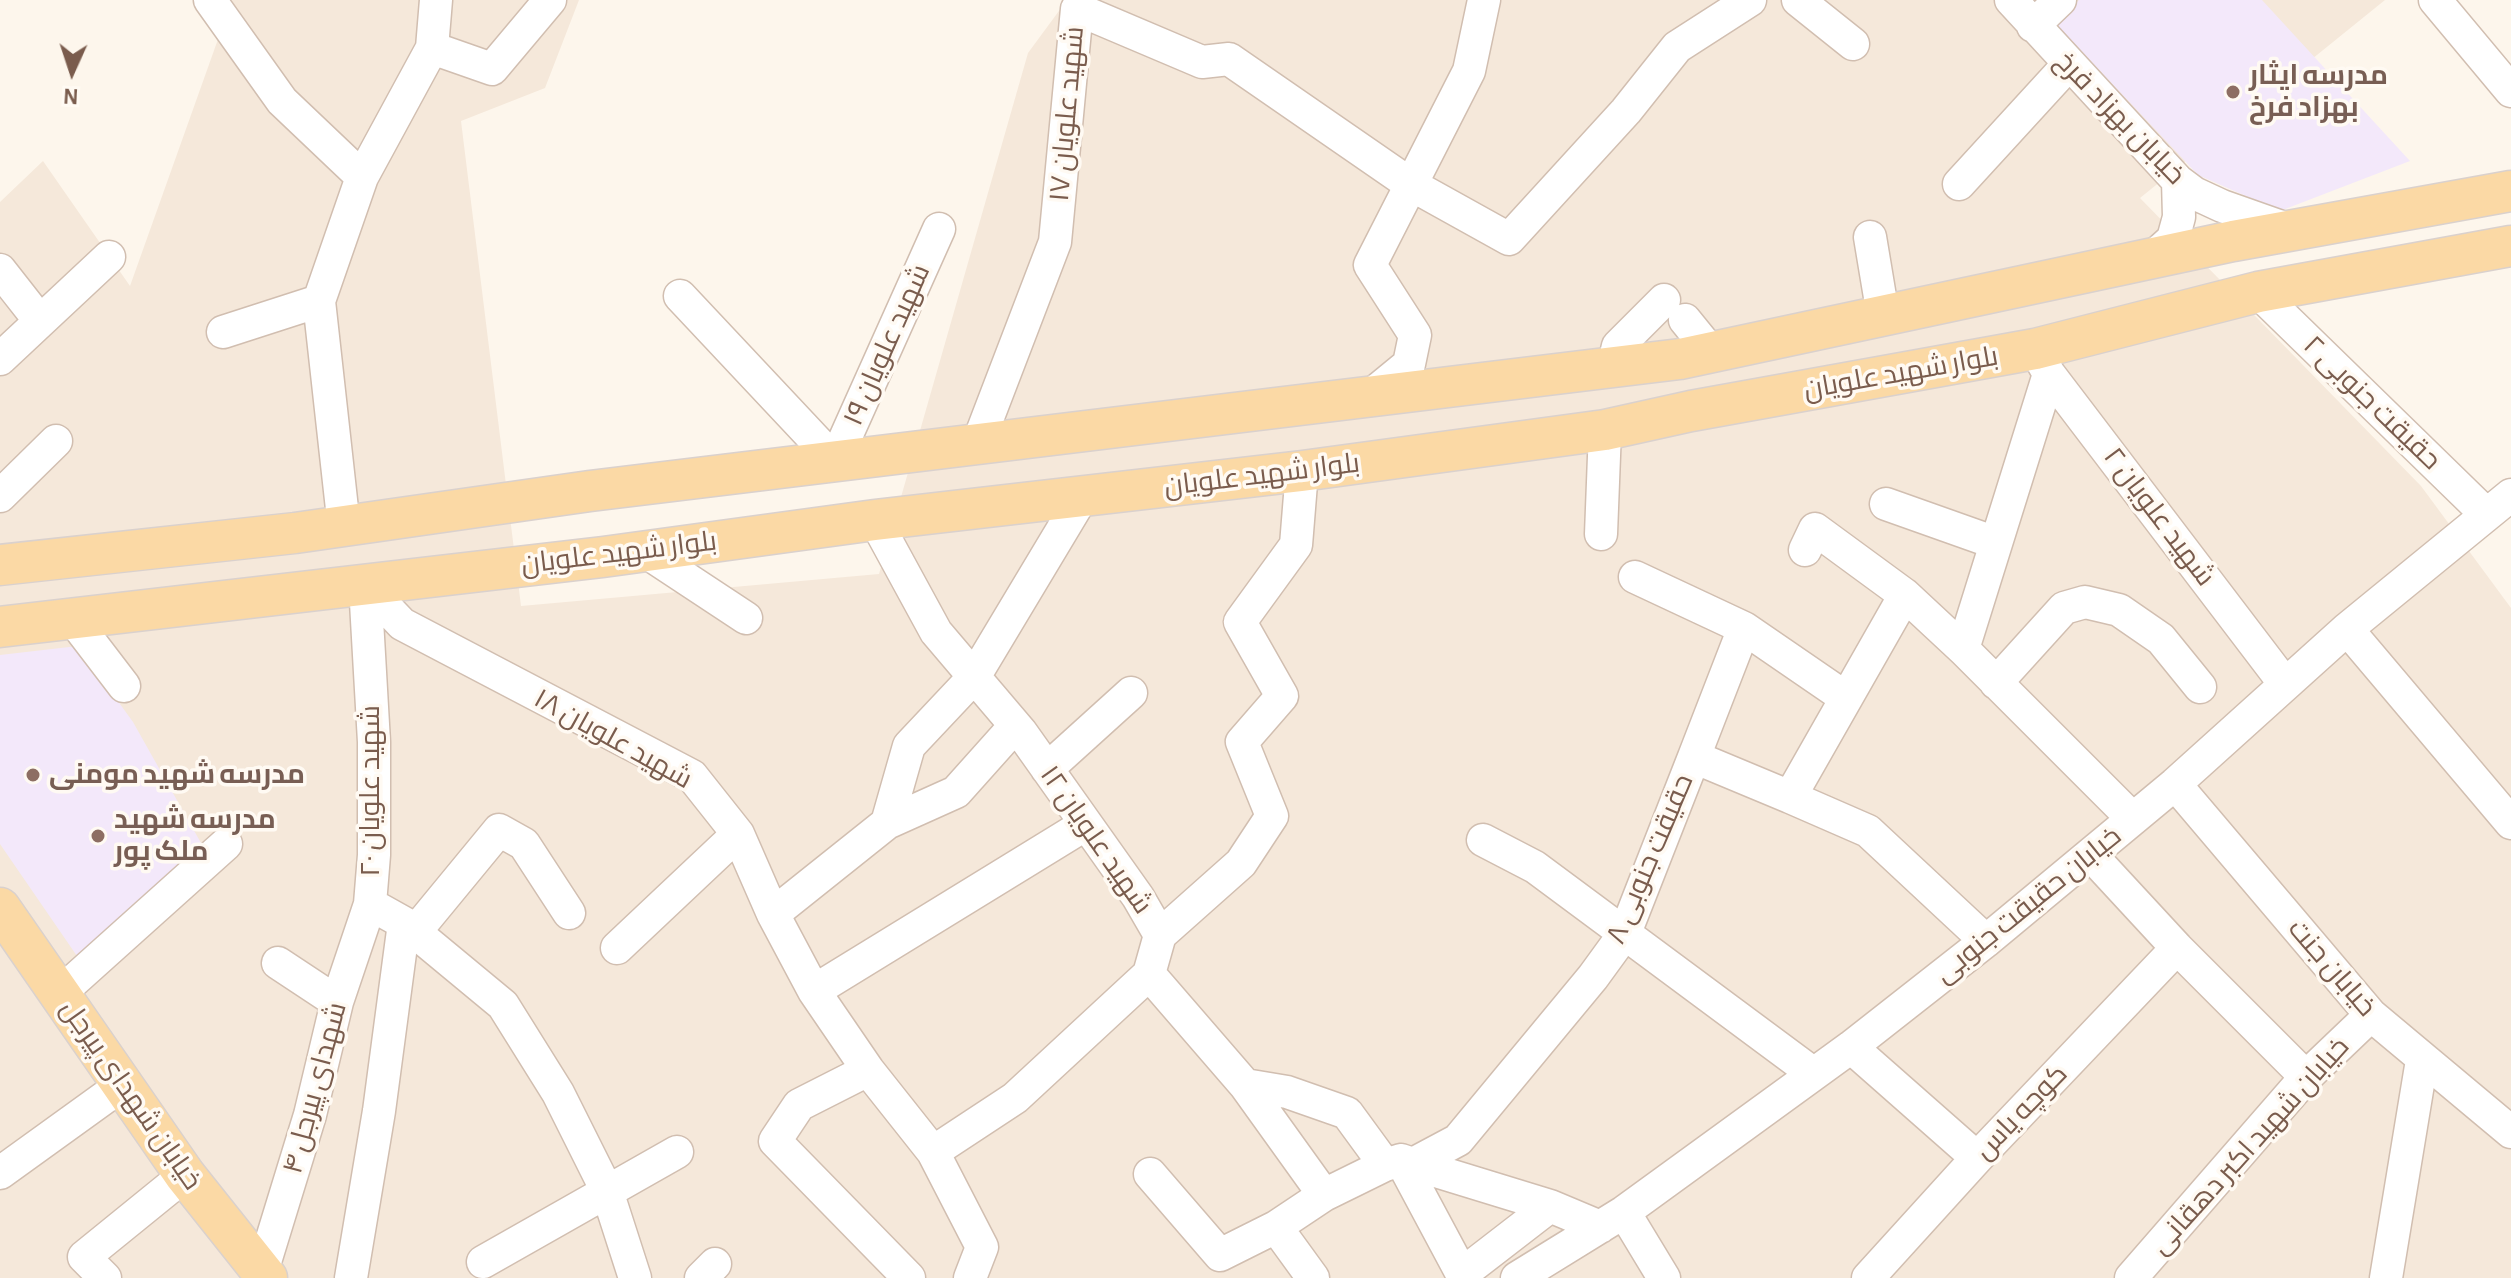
<!DOCTYPE html>
<meta charset="utf-8">
<style>
body{margin:0}
#map{position:relative;width:2511px;height:1278px;overflow:hidden;background:#fdf6ec;font-family:"Alegreya Sans",sans-serif}
canvas{display:block}
.north{position:absolute;left:32px;top:32px;width:80px;height:80px;-webkit-text-stroke:6px #fffaf3;paint-order:stroke;rotate:183deg;font-size:22px;font-weight:700;line-height:32px;text-align:center;color:#7a5c4d}
.north::after{content:'';display:block;margin:auto;width:28px;height:36px;background:#7a5c4d;clip-path:polygon(50% 0,100% 100%,50% 72%,0 100%)}
</style>
<div id="map">
<canvas width="2511" height="1278"></canvas>
<div class="north">N</div>
</div>
<script>
const g = document.querySelector('canvas').getContext('2d');
g.lineJoin = 'round';
function fill(path, color) { g.fillStyle = color; g.fill(path, 'evenodd'); }
const poly = rows => new Path2D(rows.map(r => 'M' + r).join(''));
function strokePath(path, color, width, dash) { g.strokeStyle = color; g.lineWidth = width; g.lineCap = dash ? 'butt' : 'round'; g.setLineDash(dash || []); g.stroke(path); }
function label(font, color, halo, rows, align = 'center') {
  g.font = font + ' "Alegreya Sans",Cairo,sans-serif'; g.lineWidth = 7; g.setLineDash([]); g.textBaseline = 'middle'; g.strokeStyle = halo; g.fillStyle = color; for (const [text, x, y, turn = 0] of rows) {
    g.save(); g.translate(x, y); g.rotate((+turn || 0) * Math.PI / 180); g.textAlign = isNaN(turn) ? turn : align; if (halo) g.strokeText(text, 0, 0); g.fillText(text, 0, 0); g.restore();
  }
}
const residential = poly([
 [232,0,579,0,545,88,461,121,521,606,879,574,1028,53,1067,0,2385,0,2140,198,2421,486,2511,608,2511,1278,0,1278,0,202,43,161,130,286]
]);
const education = poly([
 [2079,0,2262,0,2410,161,2280,211,2198,175,2055,23],
 [78,646,133,722,201,843,79,959,0,844,0,655]
]);
const minor = poly([
 [210,0,282,101,362,177],
 [1798,0,1853,44],
 [2011,0,2178,181,2194,193,2222,206,2290,230],
 [2435,0,2511,91],
 [2033,26,2060,0],
 [432,48,492,69,550,0],
 [1959,184,2068,65],
 [1870,237,1883,315],
 [2151,259,2173,239,2179,217,2178,181],
 [0,270,40,321],
 [2258,292,2486,514],
 [680,296,835,461,939,229],
 [1685,320,1711,352],
 [223,332,319,301],
 [2035,349,2049,374,2285,684],
 [0,359,109,257],
 [1613,367,1618,346,1664,300],
 [1370,396,1409,364,1415,335,1370,265,1469,71,1484,0],
 [978,443,1055,242,1077,9,1202,62,1229,59,1410,184,1509,239,1626,111,1677,47,1750,0],
 [0,496,56,441],
 [1886,504,1996,543],
 [875,520,936,632,1021,732,1138,897,1160,935,1149,974,1245,1085,1324,1195],
 [344,527,319,301,362,177,432,48,436,0],
 [1601,534,1605,430],
 [643,550,746,618],
 [1805,550,1815,529,1905,595],
 [1635,577,1744,628,1694,757],
 [365,585,402,624,692,776,738,834,773,914,814,991,868,1070,933,1152],
 [365,585,374,742,374,855,370,904,404,923,503,1005,558,1093,607,1191,635,1278],
 [72,618,124,686],
 [1744,628,1846,698],
 [2347,629,2511,823],
 [1963,649,2049,374],
 [1996,683,2064,608,2085,602,2119,610,2161,639,2200,687],
 [1047,769,1131,693],
 [2175,784,2371,1015,2511,1132],
 [1790,797,1868,831,1986,941],
 [887,823,956,792,1015,726],
 [1483,840,1535,867,1814,1074],
 [2091,855,2177,948,2306,1077],
 [773,914,887,823,909,746,974,677,1082,497],
 [415,932,499,830,524,844,569,913],
 [1160,935,1241,863,1272,816,1242,742,1282,696,1240,622,1296,545,1302,471],
 [617,948,738,834],
 [278,963,337,1002],
 [814,991,1086,824],
 [60,993,226,844],
 [1851,1047,1977,1158],
 [868,1070,799,1105,775,1141,909,1278],
 [1245,1085,1287,1092,1347,1113,1385,1165],
 [1401,1160,1462,1274,1550,1206],
 [1413,1164,1550,1206,1600,1227],
 [0,1173,122,1085],
 [1150,1174,1220,1255,1276,1227,1324,1195,1385,1165,1401,1160,1413,1164,1458,1140,1593,977,1625,933,1694,757,1790,797,1905,595,1963,649,2133,819],
 [1624,1212,1664,1278],
 [1276,1227,1313,1278],
 [483,1262,677,1152],
 [105,1278,84,1257,185,1175],
 [260,1278,310,1115,337,1002,370,904],
 [351,1278,379,1111,404,923],
 [701,1278,715,1264],
 [970,1278,982,1247,933,1152,1015,1098,1149,974],
 [1517,1278,1624,1212,1851,1047,1986,941,2175,784,2347,629,2511,495],
 [1868,1278,1977,1158,2177,948],
 [2131,1278,2306,1077,2371,1015],
 [2386,1278,2422,1060]
]);
const major = poly([
 [0,565,295,533,590,491,1680,359,2233,241,2511,191],
 [0,627,603,557,875,520,1302,471,1605,430,1691,411,2035,349,2258,292,2511,246],
 [0,908,185,1175,267,1278]
]);
const markers = [
 [2233,92,8,"#8d6e63"],
 [33,775,8,"#8d6e63"],
 [98,836,8,"#8d6e63"]
];
const educationNames = [
 ["مدرسه ایثار",2249,76],
 ["بهزاد فرخ",2249,108],
 ["مدرسه شهید مومنی",49,775],
 ["مدرسه شهید",114,820],
 ["ملک پور",114,852]
];
const streetNames = [
 ["شهید علویان ۱۷",1067,114,-85],
 ["خیابان بهزاد فرخ",2120,118,46],
 ["شهید علویان ۱۹",887,345,-66],
 ["بلوار شهید علویان",1901,373,-10],
 ["حقیقت جنوبی ۲",2372,403,44],
 ["بلوار شهید علویان",1262,475,-7],
 ["شهید علویان ۲",2159,517,53],
 ["بلوار شهید علویان",619,553,-7],
 ["شهید علویان ۱۸",613,739,29],
 ["شهید علویان ۲۰",371,791,-90],
 ["شهید علویان ۱۲",1096,840,55],
 ["حقیقت جنوبی ۸",1650,859,-67],
 ["خیابان حقیقت جنوبی",2028,905,-39],
 ["خیابان جنت",2332,968,49],
 ["شهدای پیرجل ۴",315,1088,-75],
 ["خیابان شهدای پیرجل",131,1095,55],
 ["کوچه یاس",2021,1112,-46],
 ["خیابان شهید اکبر دهقانی",2250,1146,-48]
];
fill(residential, '#f5e8da');
fill(education, '#f3e8fa');
strokePath(minor, '#d1beb0', 35);
strokePath(major, '#dad1cd', 43);
strokePath(minor, '#fff', 32);
strokePath(major, '#fbd9a5', 40);
for (const [x, y, r, color] of markers) { const dot = new Path2D(); dot.arc(x, y, r, 0, 2 * Math.PI); g.fillStyle = color; g.fill(dot); strokePath(dot, '#fffaf3', 3); }
label('bold 28px', '#785e54', '#fffaf3', educationNames, 'left');
label('28px', '#7a5c4d', '#fffaf3', streetNames);
</script>
